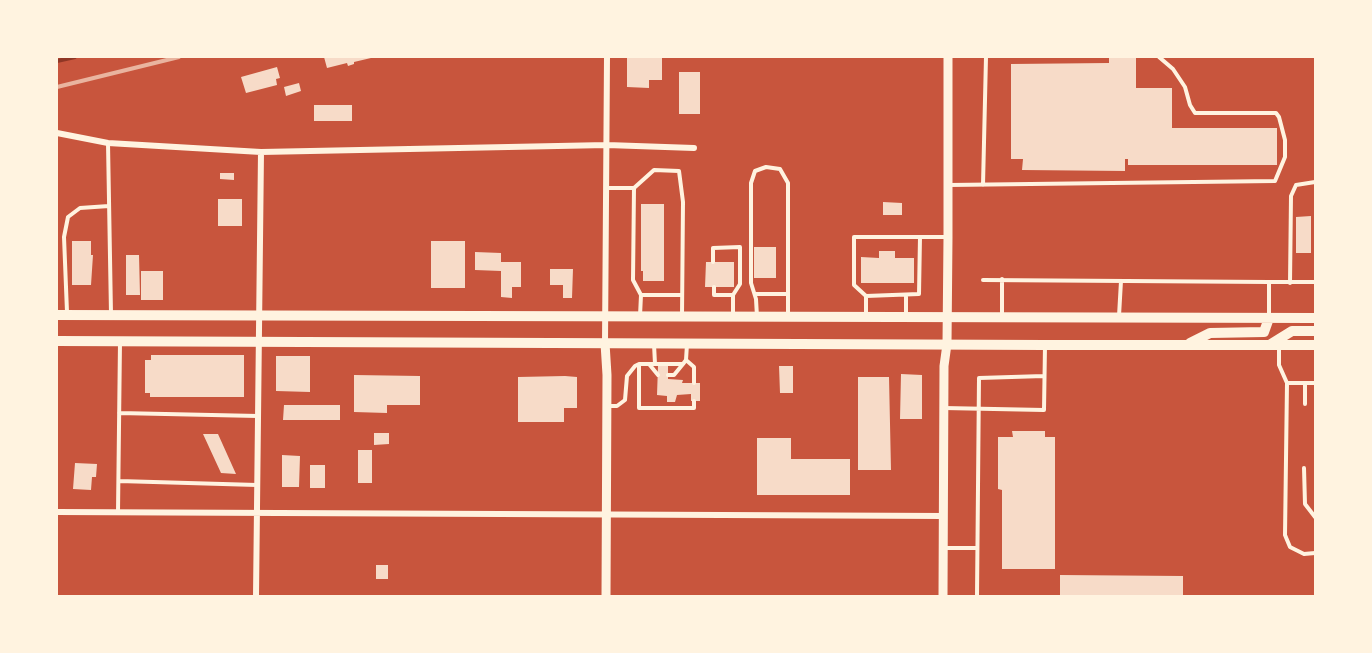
<!DOCTYPE html>
<style>
body{margin:0}
#map{position:relative;width:1372px;height:653px;overflow:hidden;background:#c8553d;font-family:"IBM Plex Serif",serif}
canvas{display:block}
.frame{position:absolute;inset:0;border:58px solid #fff3e0;pointer-events:none}
</style>
<div id="map">
<canvas width="1372" height="653"></canvas>
<div class="frame"></div>
</div>
<script>
const g = document.querySelector('canvas').getContext('2d');
g.lineJoin = 'round';
const poly = rows => new Path2D(rows.map(r => 'M' + r).join(''));
function strokePath(path, color, width, dash) { g.strokeStyle = color; g.lineWidth = width; g.lineCap = dash ? 'butt' : 'round'; g.setLineDash(dash || []); g.stroke(path); }
function fill(path, color) { g.fillStyle = color; g.fill(path, 'evenodd'); }
const stream = poly([
 [57,61,75,57]
]);
const building = poly([
 [324,57,370,57,371,58,354,62,354,64,348,66,347,63,327,68],
 [627,57,662,57,662,80,649,80,649,88,627,87],
 [1109,57,1136,57,1136,88,1172,88,1172,128,1277,128,1277,165,1128,165,1128,159,1125,159,1125,171,1022,170,1023,159,1011,159,1011,64,1109,63],
 [277,67,280,78,276,79,277,85,246,93,241,77],
 [679,72,700,72,700,114,679,114],
 [299,83,301,91,286,96,284,87],
 [314,105,352,105,352,121,314,121],
 [220,173,234,173,234,180,220,179],
 [218,199,242,199,242,226,218,226],
 [883,202,902,203,902,215,883,215],
 [641,204,664,204,664,281,643,281,643,271,641,271],
 [1311,216,1311,253,1296,253,1296,217],
 [72,241,91,241,91,255,93,255,91,285,72,285],
 [431,241,465,241,465,288,431,288],
 [754,247,776,247,776,278,754,278],
 [879,251,895,251,895,258,914,258,914,283,861,283,861,257,879,258],
 [475,252,501,253,501,262,521,262,521,287,512,287,512,298,501,297,501,271,475,270],
 [126,255,139,255,140,295,126,295],
 [706,262,734,262,734,287,705,287],
 [550,269,573,269,572,298,563,298,563,285,550,285],
 [141,271,163,271,163,300,141,300],
 [151,355,244,355,244,397,150,397,150,393,145,393,145,360,151,360],
 [276,356,310,356,310,392,276,391],
 [658,366,668,366,668,379,683,380,682,383,700,383,700,401,691,401,691,394,677,395,675,402,667,402,667,396,657,395],
 [779,366,793,366,793,393,780,393],
 [901,374,922,375,922,419,900,419],
 [354,375,420,376,420,405,387,405,387,413,354,412],
 [565,376,577,377,577,408,564,408,564,422,518,422,518,377],
 [858,377,889,377,891,470,858,470],
 [284,405,340,405,340,420,283,420],
 [1012,431,1045,431,1045,437,1055,437,1055,569,1002,569,1002,490,998,489,998,437,1013,437],
 [374,433,389,433,389,444,374,445],
 [203,434,218,434,236,474,221,473],
 [757,438,791,438,791,459,850,459,850,495,757,495],
 [358,450,372,450,372,483,358,483],
 [282,455,300,456,299,487,282,487],
 [75,463,97,464,96,477,92,477,91,490,73,489],
 [310,465,325,465,325,488,310,488],
 [376,565,388,565,388,579,376,579],
 [1060,575,1183,576,1183,596,1060,596]
]);
const service = poly([
 [108,143,111,314],
 [949,185,1275,181,1285,157,1285,140,1279,117,1276,113,1195,113,1190,105,1185,87,1173,69,1159,57],
 [983,185,986,57],
 [607,188,634,188],
 [713,262,713,248,740,247,740,284,733,295,733,316],
 [983,280,1269,282,1269,317],
 [1269,282,1315,282],
 [1290,283,1291,196,1296,185,1315,182],
 [714,287,714,295,733,295],
 [755,294,788,294],
 [641,295,682,295],
 [906,295,906,315],
 [866,296,919,294,920,237],
 [67,312,64,237,68,217,80,208,109,206],
 [1002,315,1002,279],
 [640,316,641,295,633,280,634,188,654,170,679,171,683,202,682,315],
 [1119,316,1121,281],
 [757,317,756,299,751,283,751,183,755,171,766,167,780,169,788,183,788,316],
 [866,317,866,296,854,285,854,237,947,237],
 [654,344,655,364],
 [1279,345,1279,365,1287,383,1285,535,1290,547,1304,554,1315,553],
 [686,360,694,367,694,383],
 [639,364,639,408,694,408,694,401],
 [649,364,658,375],
 [668,375,674,375,683,364],
 [1287,383,1315,383],
 [1305,404,1305,383],
 [608,406,617,406,625,400,627,376,635,366,639,364,683,364,686,360,687,344],
 [944,408,1044,410,1045,346],
 [119,413,258,416],
 [1304,468,1305,504,1315,517],
 [119,481,257,485],
 [118,512,120,342],
 [945,548,977,548],
 [977,596,979,378,1044,376]
]);
const minor = poly([
 [57,133,108,143,261,152,607,145,694,148],
 [605,343,607,57],
 [57,512,944,516],
 [256,596,261,152]
]);
const tertiary = poly([
 [605,343,607,375,606,596],
 [943,596,944,366,947,344,948,237,948,57]
]);
const primary = poly([
 [57,315,1315,318],
 [57,341,1045,345,1315,345],
 [1190,343,1210,333,1264,332,1269,318],
 [1271,344,1292,331,1315,331]
]);
const rail = poly([
 [57,87,179,57]
]);
strokePath(stream, '#8f3625', 4);
fill(building, '#f7dbc8');
strokePath(service, '#fff3e0', 4);
strokePath(minor, '#fff3e0', 6);
strokePath(tertiary, '#fff3e0', 9);
strokePath(primary, '#fff3e0', 10);
strokePath(rail, '#e9b49f', 4);
</script>
